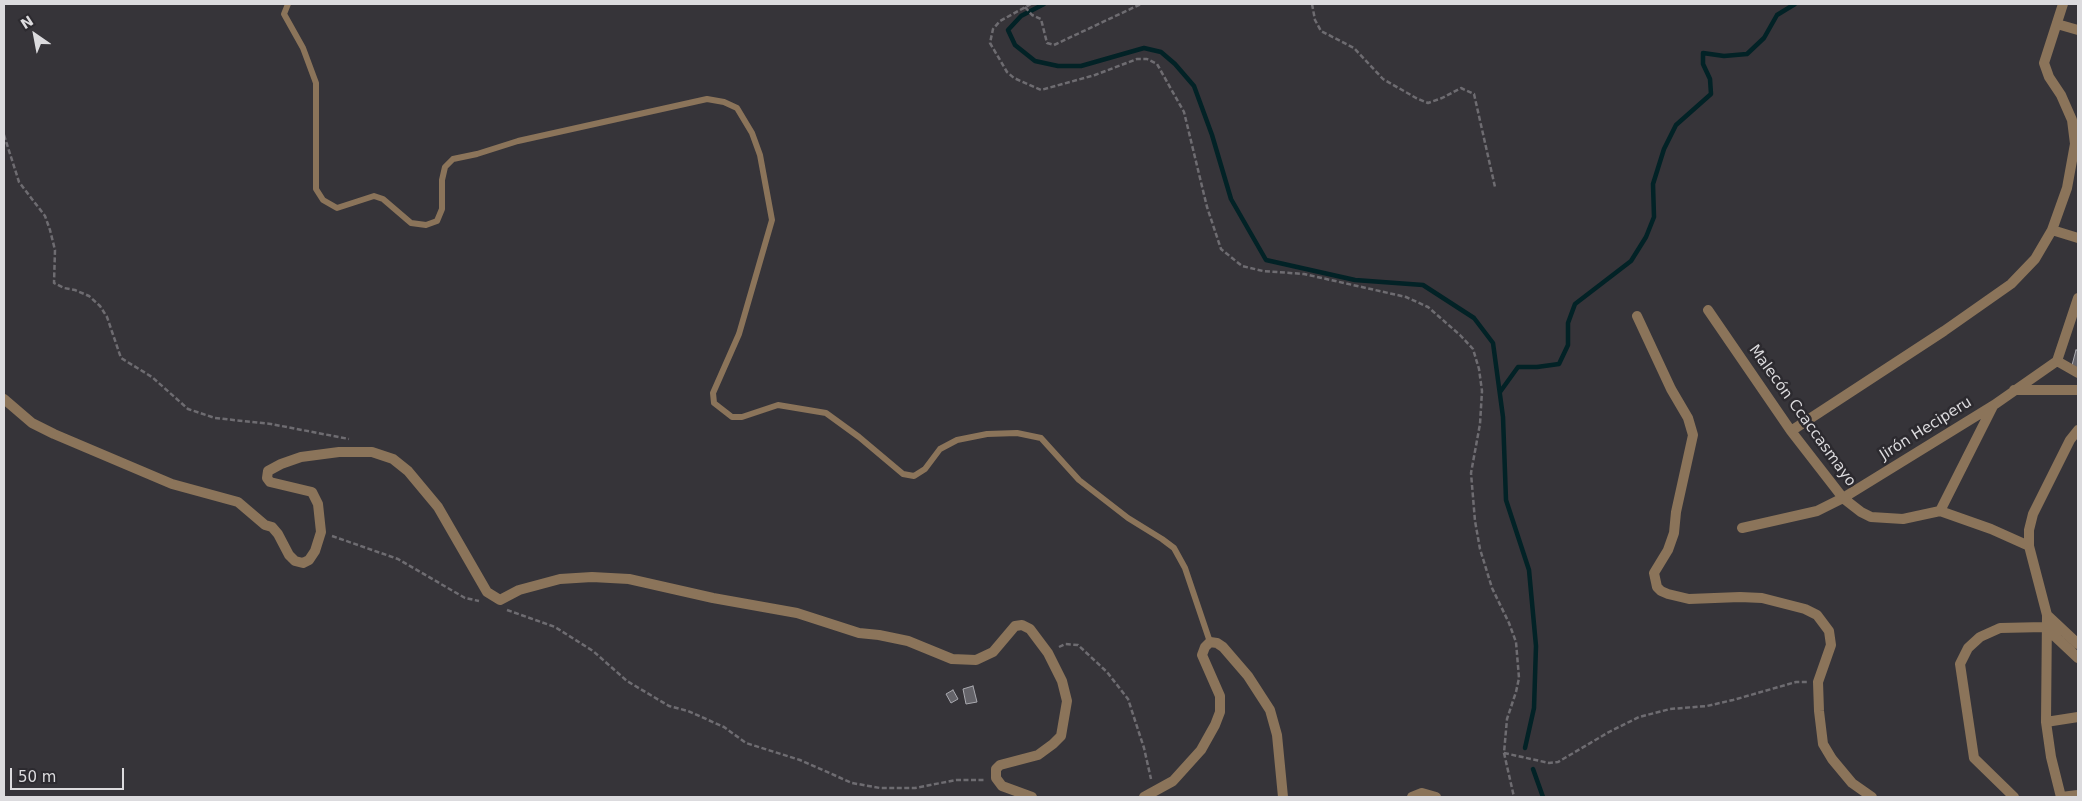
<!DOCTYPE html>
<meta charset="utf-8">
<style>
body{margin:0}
#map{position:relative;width:2082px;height:801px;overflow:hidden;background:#363439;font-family:"DejaVu Sans",sans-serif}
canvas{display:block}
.frame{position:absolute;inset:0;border:5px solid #dcdbde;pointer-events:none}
.north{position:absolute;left:10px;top:10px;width:50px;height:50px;-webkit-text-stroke:4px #2c2a2f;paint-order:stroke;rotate:327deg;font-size:14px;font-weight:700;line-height:20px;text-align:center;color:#dcdbde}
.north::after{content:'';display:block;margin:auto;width:18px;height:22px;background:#dcdbde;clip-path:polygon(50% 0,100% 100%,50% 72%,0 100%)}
.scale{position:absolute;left:10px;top:768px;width:114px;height:22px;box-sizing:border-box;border:2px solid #dcdbde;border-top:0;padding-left:6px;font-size:15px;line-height:18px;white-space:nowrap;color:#dcdbde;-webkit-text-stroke:4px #2c2a2f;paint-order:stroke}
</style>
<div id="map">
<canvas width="2082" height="801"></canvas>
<div class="frame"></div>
<div class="north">N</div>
<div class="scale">50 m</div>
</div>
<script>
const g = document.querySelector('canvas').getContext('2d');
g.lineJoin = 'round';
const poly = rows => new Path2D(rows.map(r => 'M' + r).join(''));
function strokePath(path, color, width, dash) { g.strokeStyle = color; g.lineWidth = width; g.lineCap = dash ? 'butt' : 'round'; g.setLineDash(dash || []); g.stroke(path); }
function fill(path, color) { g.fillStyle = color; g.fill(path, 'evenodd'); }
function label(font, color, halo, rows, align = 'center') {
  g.font = font + ' "DejaVu Sans",sans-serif'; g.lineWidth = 5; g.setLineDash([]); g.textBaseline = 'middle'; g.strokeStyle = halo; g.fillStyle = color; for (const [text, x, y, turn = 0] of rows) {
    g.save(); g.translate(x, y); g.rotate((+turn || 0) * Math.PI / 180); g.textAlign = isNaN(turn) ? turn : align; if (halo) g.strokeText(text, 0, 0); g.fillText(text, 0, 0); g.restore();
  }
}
const stream = poly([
 [1044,4,1021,16,1008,30,1015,45,1035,61,1058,66,1081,66,1144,48,1161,52,1175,64,1194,86,1212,135,1231,199,1266,260,1355,280,1423,285,1474,318,1493,343,1503,417,1506,500,1529,570,1536,646,1534,708,1525,748],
 [1500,392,1518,367,1537,367,1559,364,1568,345,1568,323,1575,304,1631,261,1646,237,1654,217,1653,184,1664,149,1676,125,1711,94,1710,79,1703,64,1703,53,1724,56,1747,54,1764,38,1777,15,1795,4],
 [1533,769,1543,797]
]);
const building = poly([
 [2076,350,2078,350,2078,371,2071,369,2076,350],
 [973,686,977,702,966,704,963,689,973,686],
 [953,690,958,699,951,703,946,694,953,690]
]);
const path = poly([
 [1031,4,1000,21,993,29,990,43,1007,72,1014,78,1041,90,1095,75,1137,59,1147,59,1157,64,1184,112,1207,207,1221,249,1242,266,1263,271,1304,274,1406,297,1428,307,1460,335,1473,349,1479,369,1482,391,1480,424,1471,473,1475,521,1480,549,1492,588,1509,623,1516,642,1519,678,1516,692,1507,719,1504,753,1514,797],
 [1312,4,1315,20,1321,31,1354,48,1383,79,1416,98,1428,103,1442,98,1461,88,1474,94,1495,187],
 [1025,7,1032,15,1041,19,1047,43,1054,45,1141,4],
 [4,135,19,182,45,216,50,230,55,250,54,283,64,288,75,290,89,296,100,306,107,317,121,358,152,377,188,409,215,418,271,424,349,439],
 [332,536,398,559,465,598,479,601],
 [507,610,555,627,593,651,627,681,669,706,688,711,724,727,746,743,800,760,852,783,880,788,915,788,956,780,985,780],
 [1059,647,1065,644,1078,645,1107,672,1128,699,1144,748,1151,779],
 [1504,753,1549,763,1558,762,1609,732,1639,717,1670,709,1707,706,1733,700,1796,682,1807,682]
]);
const service = poly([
 [288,4,284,14,303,48,316,83,316,189,323,200,337,208,374,196,383,199,411,223,426,225,437,221,442,209,442,180,445,167,453,159,477,154,518,141,707,99,724,102,737,108,752,133,760,155,772,220,739,334,713,393,714,403,732,417,742,417,778,405,826,413,859,437,903,474,914,476,925,469,940,449,957,440,987,434,1017,433,1041,438,1079,480,1128,518,1162,539,1174,548,1185,568,1210,642]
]);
const minor = poly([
 [2057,24,2078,30],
 [2052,230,2078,238],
 [1708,310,1791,431,1843,498,1861,512,1871,517,1903,519,1940,511,1991,529,2029,546],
 [1637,316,1671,389,1688,418,1693,435,1676,512,1674,533,1668,550,1654,573,1657,587,1661,591,1668,594,1689,599,1740,597,1762,598,1805,609,1817,615,1829,631,1831,645,1818,682,1819,711,1823,744,1832,759,1852,783,1872,797],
 [2057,361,2078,373],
 [2014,390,2078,390],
 [4,399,32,423,54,434,172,484,238,502,265,525,272,527,278,534,289,555,295,561,303,563,309,560,315,551,321,532,318,504,312,492,270,482,267,478,268,471,281,464,301,457,339,452,372,452,393,459,408,471,438,507,487,592,500,600,519,590,560,579,592,577,629,579,713,598,797,613,859,633,879,635,908,641,952,659,976,660,993,652,1015,626,1022,625,1030,629,1048,653,1062,681,1067,701,1061,736,1053,744,1038,755,1000,765,996,769,996,778,1002,786,1032,797],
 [1791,431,1944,331,2011,284,2035,259,2052,230,2067,188,2075,144,2072,120,2061,95,2049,77,2044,63,2063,4],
 [1940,511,1993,406],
 [1742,528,1817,511,1843,498,1994,405,2057,361,2078,298],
 [2047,615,2078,644],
 [2046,722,2078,717],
 [1144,797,1173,781,1201,750,1215,725,1220,712,1220,696,1202,655,1205,647,1210,642,1217,643,1223,647,1248,676,1270,710,1277,735,1283,797],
 [1412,797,1422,793,1436,797],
 [2014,797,1974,758,1960,664,1968,648,1980,637,2000,628,2045,627,2078,658],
 [2061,797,2051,757,2046,722,2047,615,2029,546,2029,530,2033,514,2070,440,2078,430],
 [2061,797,2078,795]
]);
const streetNames = [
 ["Malecón Ccaccasmayo",1802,416,54],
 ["Jirón Heciperu",1926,429,-32]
];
strokePath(stream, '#022226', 4.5);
fill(building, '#65646a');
strokePath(building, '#a9a9af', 1);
strokePath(path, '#6e6c71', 2.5, [5, 2.5]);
strokePath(service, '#8b745a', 6);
strokePath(minor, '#8b745a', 10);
label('15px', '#dcdbde', '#2c2a2f', streetNames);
</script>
